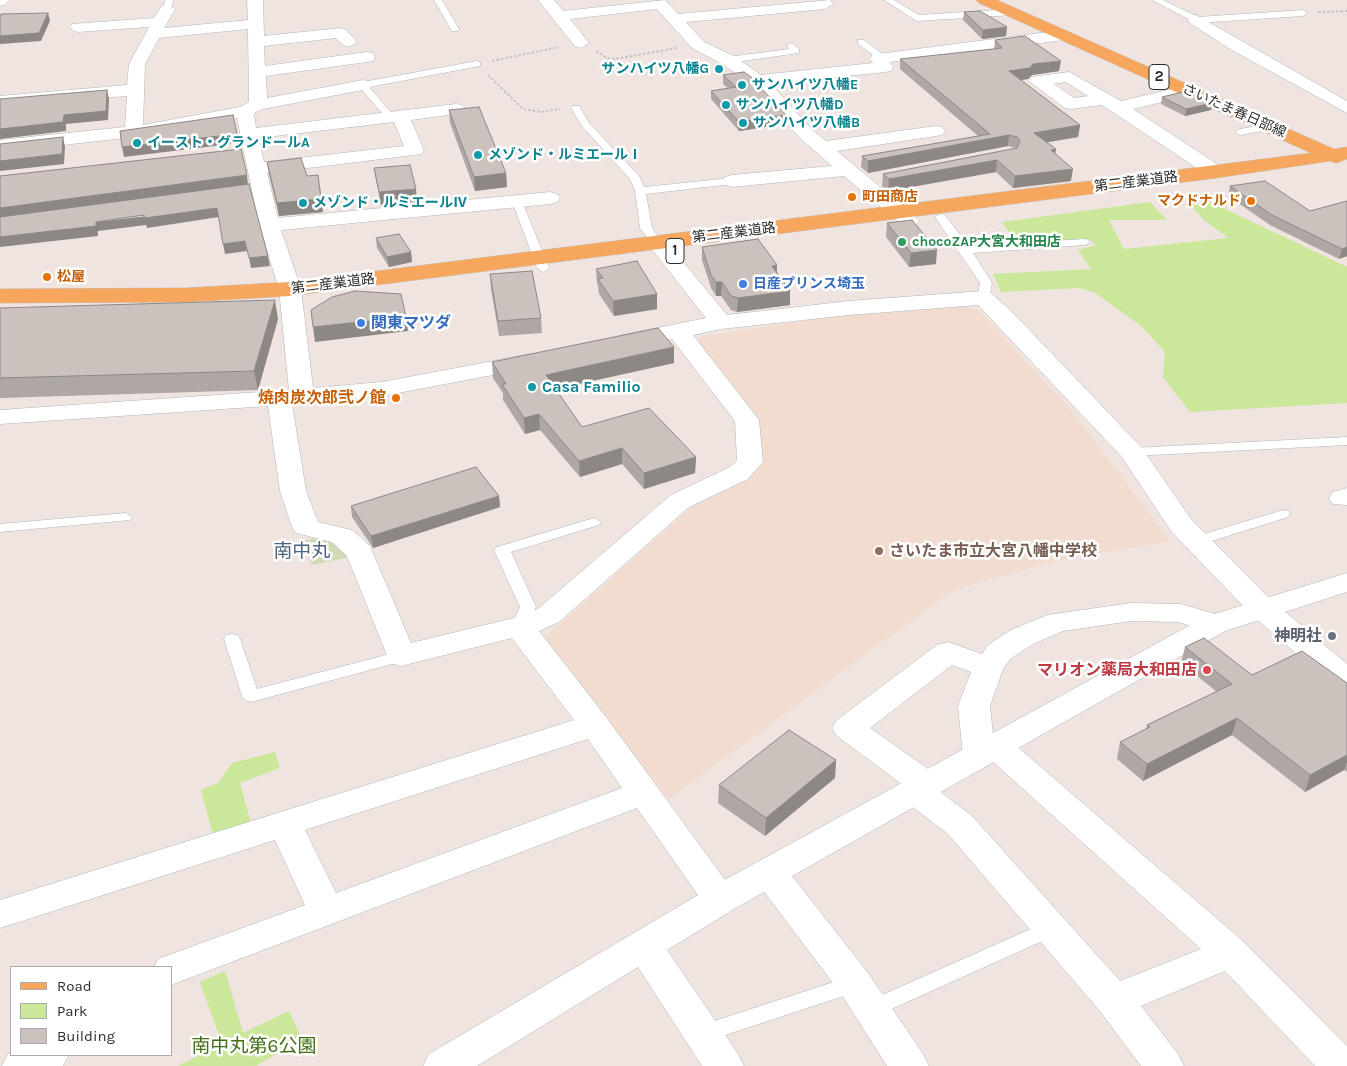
<!DOCTYPE html>
<meta charset="utf-8">
<style>
body{margin:0}
#map{position:relative;width:1347px;height:1066px;overflow:hidden;background:#efe4df;font-family:Karla,sans-serif}
canvas{display:block}
.legend{position:absolute;left:10px;top:966px;width:162px;height:90px;box-sizing:border-box;background:#fff;border:1px solid #ababab;margin:0;padding:6px 9px;list-style:none;font-size:15px;color:#2d2d2d}
.legend li{display:flex;align-items:center;gap:10px;height:25px}
.legend b{width:25px;border:1px solid #ababab}
</style>
<div id="map">
<canvas width="1347" height="1066"></canvas>
<ul class="legend">
<li><b style="height:6px;background:#f7a75d"></b>Road</li>
<li><b style="height:14px;background:#cae79a"></b>Park</li>
<li><b style="height:14px;background:#cbc2be"></b>Building</li>
</ul>
</div>
<script>
const g = document.querySelector('canvas').getContext('2d');
g.lineJoin = 'round';
function fill(path, color) { g.fillStyle = color; g.fill(path, 'evenodd'); }
const poly = rows => new Path2D(rows.map(r => 'M' + r).join(''));
function strokePath(path, color, width, dash) { g.strokeStyle = color; g.lineWidth = width; g.lineCap = dash ? 'butt' : 'round'; g.setLineDash(dash || []); g.stroke(path); }
function label(font, color, halo, rows, align = 'center') {
  g.font = font + ' Karla,"Noto Sans JP",sans-serif'; g.lineWidth = 5; g.setLineDash([]); g.textBaseline = 'middle'; g.strokeStyle = halo; g.fillStyle = color; for (const [text, x, y, turn = 0] of rows) {
    g.save(); g.translate(x, y); g.rotate((+turn || 0) * Math.PI / 180); g.textAlign = isNaN(turn) ? turn : align; if (halo) g.strokeText(text, 0, 0); g.fillText(text, 0, 0); g.restore();
  }
}
const education = poly([
 [961,306,978,310,1072,411,1170,541,1060,560,953,590,669,799,542,640,693,506,743,480,759,431,753,411,697,342,699,337,829,317]
]);
const green = poly([
 [1200,197,1347,267,1347,403,1190,412,1163,377,1165,352,1141,326,1094,292,1079,288,1001,292,993,274,1091,269,1078,250,1096,245,1089,239,1016,243,1002,222,1150,202,1167,220,1109,220,1124,249,1228,238,1203,219,1185,199],
 [275,752,280,768,240,783,252,827,214,839,201,790,218,783,232,763],
 [225,971,243,1033,289,1011,302,1039,256,1066,178,1066,222,1044,200,982]
]);
const cemetery = poly([
 [316,538,337,545,350,557,312,565,303,541]
]);
const path = poly([
 [1318,12,1347,11],
 [596,51,607,58,615,59,677,48],
 [492,61,559,47],
 [488,75,523,109,541,112,560,109]
]);
const service = poly([
 [165,0,173,0,170,11,163,9,165,0],
 [434,0,442,0,459,29,458,31,452,31,434,0],
 [884,0,894,0,919,15,1012,9,1016,12,1012,15,917,21,884,0],
 [1152,0,1163,0,1198,17,1303,10,1307,13,1303,16,1196,23,1152,0],
 [858,40,864,40,888,58,880,60,858,44,858,40],
 [791,43,799,49,799,53,728,63,723,60,728,57,789,49,787,46,791,43],
 [477,61,480,62,480,66,369,87,394,116,389,119,386,118,358,85,363,82,477,61],
 [573,106,579,106,589,123,639,176,644,187,732,178,737,181,732,184,646,194,652,228,663,243,657,246,653,245,640,228,635,190,630,179,582,126,571,108,573,106],
 [1270,124,1274,125,1274,129,1240,135,1235,132,1240,129,1270,124],
 [517,198,522,201,549,268,547,270,543,272,537,268,512,201,517,198],
 [941,214,945,215,968,246,1085,239,1091,242,1085,245,973,253,992,283,989,298,983,302,977,298,980,283,935,217,941,214],
 [1347,437,1347,445,1132,456,1125,452,1132,448,1347,437],
 [1283,510,1288,511,1290,514,1288,517,1196,546,1188,541,1191,538,1283,510],
 [125,513,132,517,130,520,0,532,0,524,125,513],
 [594,518,601,522,599,525,511,552,536,607,525,630,513,630,511,626,520,607,494,550,497,547,594,518],
 [232,634,238,635,240,639,257,689,401,651,407,652,409,656,407,660,251,702,245,700,242,696,224,639,226,635,232,634],
 [1051,920,1058,922,1061,928,1058,934,878,1015,871,1018,864,1015,861,1009,864,1003,1051,920],
 [855,975,862,978,865,984,862,990,704,1042,696,1039,693,1033,696,1027,855,975]
]);
const minor = poly([
 [0,0,9,0,5,4,0,6,0,0],
 [247,0,263,0,264,36,340,28,346,30,357,42,349,47,343,45,336,38,264,46,265,66,367,52,373,53,375,57,373,61,367,62,266,76,267,98,363,80,369,81,372,85,369,89,363,90,263,109,254,113,256,128,456,104,462,105,465,109,462,113,456,114,411,120,424,150,422,154,267,173,278,218,550,192,557,194,560,198,557,202,550,204,281,230,301,289,313,388,382,382,530,354,538,356,542,361,538,366,530,368,382,396,292,404,306,491,318,522,352,530,370,546,411,643,526,615,539,608,671,495,730,467,737,460,735,421,672,339,626,348,618,346,614,341,618,336,706,318,647,243,650,239,657,237,664,239,727,315,849,301,983,291,991,293,1013,313,1141,447,1191,519,1272,601,1347,664,1347,691,1336,688,1252,615,1171,531,1122,457,978,305,849,315,721,329,693,335,759,420,763,462,748,479,689,507,559,622,539,631,606,717,739,899,734,909,667,950,738,1054,744,1066,702,1066,638,967,477,1066,423,1066,429,1054,698,895,637,808,171,985,171,967,154,967,158,959,305,905,275,840,0,928,0,900,574,720,512,638,401,666,390,663,347,556,332,542,296,533,292,527,280,491,268,406,0,424,0,410,289,390,279,289,259,225,237,118,134,137,0,152,0,140,125,127,127,96,0,106,0,96,127,85,129,64,149,27,78,32,72,30,70,27,72,24,154,18,162,6,167,4,175,9,164,28,248,20,247,0],
 [248,29,249,102,240,107,143,125,145,64,159,38,248,29],
 [394,122,404,146,264,162,258,138,394,122],
 [588,739,622,788,336,893,305,830,588,739],
 [538,0,554,0,563,11,665,0,678,14,830,0,833,4,825,9,686,22,704,42,734,56,761,75,873,63,870,59,872,55,878,54,1064,30,1072,35,1064,40,890,62,893,67,891,71,885,72,771,84,812,130,826,141,936,126,942,127,945,131,942,135,936,136,837,151,916,217,919,221,916,225,909,227,902,225,844,176,732,187,725,185,722,181,725,177,732,175,832,166,800,138,752,84,722,64,692,48,657,9,570,19,589,43,581,48,575,46,538,0],
 [1196,15,1347,101,1347,113,1230,49,1190,23,1188,20,1190,17,1196,15],
 [1069,72,1121,101,1189,85,1195,86,1198,90,1195,94,1133,109,1223,168,1226,172,1223,176,1216,178,1209,176,1102,105,1071,109,1065,108,1029,81,1032,77,1038,76,1069,72],
 [1066,82,1088,96,1074,98,1054,84,1066,82],
 [1347,488,1347,505,1333,504,1329,498,1333,492,1347,488],
 [1131,603,1181,604,1225,617,1230,624,1225,631,1215,634,1179,622,1131,621,1063,631,1033,644,1010,659,1003,669,990,706,993,735,1007,738,1244,942,1347,1046,1347,1066,1315,1066,1225,971,1141,1006,1178,1054,1184,1066,1141,1066,1100,1011,948,834,904,800,899,791,903,785,837,736,832,728,837,720,937,645,948,642,982,654,988,645,1011,630,1047,615,1131,603],
 [952,665,971,672,958,706,963,755,967,763,979,767,992,761,1201,949,1120,981,972,816,939,791,943,785,938,776,870,728,952,665],
 [769,858,781,862,868,973,923,1054,929,1066,887,1066,842,995,757,882,751,872,757,862,769,858],
 [11,1052,11,1055,69,1055,63,1066,2,1066,8,1054,11,1052]
]);
const tertiary = poly([
 [1347,573,1347,592,1225,631,734,909,721,913,708,909,703,899,708,889,1205,617,1347,573]
]);
const primary = poly([
 [976,0,997,0,1334,149,1347,147,1347,159,1336,163,1330,161,1216,178,290,296,186,302,0,303,0,289,186,288,290,282,1311,153,979,3,976,0]
]);
const wall = poly([
 [964,12,1006,36,982,39,963,20],
 [995,40,1059,71,1032,75,1028,79,1021,80,1080,125,1078,137,1047,142,1056,154,1071,181,1013,188,996,172,888,191,882,186,883,174,1016,148,1008,146,868,173,861,167,862,156,978,136,900,69,900,59,994,49],
 [723,75,786,115,785,124,739,131,711,99,711,91,728,88,723,84],
 [1162,97,1211,110,1185,116,1161,104],
 [449,110,506,173,507,187,475,191,450,123],
 [267,162,307,176,320,187,323,212,279,216,269,175],
 [374,168,417,203,381,206],
 [1230,186,1310,211,1347,201,1347,256,1339,259,1270,225,1228,196],
 [887,223,936,264,909,267,886,237],
 [376,238,411,252,412,262,389,267,377,248],
 [702,247,777,265,777,272,790,291,790,305,737,312,731,310,721,296,716,296,711,288,702,260],
 [596,269,657,294,657,309,614,316,599,294,598,286,597,284],
 [490,274,541,318,542,333,499,336,491,289],
 [0,308,278,319,258,390,0,398],
 [492,362,674,363,555,389,582,427,696,457,695,473,644,489,622,464,580,477,540,430,525,434,503,400,503,393,493,378],
 [499,496,500,507,373,548,352,517,351,506],
 [1185,647,1252,675,1347,683,1347,772,1344,770,1305,792,1232,735,1143,781,1117,759,1120,742,1146,729,1147,725,1217,692,1181,663],
 [836,760,835,778,765,836,718,803,719,785]
]);
const shadedWall = poly([
 [48,13,50,21,41,41,0,44,0,36],
 [1007,27,1006,36,982,39,983,30],
 [1061,61,1059,71,1032,75,1028,79,1007,82,1009,71,1033,64],
 [107,90,109,99,108,120,66,124,66,131,0,139,0,129],
 [1212,103,1211,110,1185,116,1186,109],
 [786,115,785,124,739,131,739,122],
 [1080,125,1078,137,1032,145,1034,133],
 [237,134,239,143,124,157,122,147],
 [1009,135,1008,146,868,173,868,161],
 [63,137,65,147,64,164,0,171,0,161],
 [1056,149,1054,161,1051,150],
 [997,160,996,172,888,191,889,179],
 [1073,169,1071,181,1013,188,1015,176],
 [506,173,507,187,475,191,474,177],
 [247,175,248,185,0,218,0,208],
 [318,175,323,212,279,216,277,203],
 [416,189,417,203,381,206,379,192],
 [217,208,219,217,147,228,146,225,98,231,98,236,0,247,0,237,96,222],
 [245,241,247,251,225,254,223,244],
 [1347,247,1347,256,1339,259,1342,249],
 [937,250,936,264,909,267,911,253],
 [411,252,412,262,389,267,387,257],
 [268,256,270,266,251,268,249,258],
 [777,265,776,279,772,266],
 [716,282,722,282,721,296,716,296],
 [790,291,790,305,737,312,738,298],
 [657,294,657,309,614,316,613,301],
 [275,300,278,319,258,390,254,371],
 [406,317,408,331,315,342,313,327],
 [674,347,674,363,546,391,546,375],
 [539,414,540,430,525,434,524,418],
 [622,448,622,464,580,477,579,461],
 [696,457,695,473,644,489,644,473],
 [499,496,500,507,373,548,371,536],
 [1237,718,1232,735,1143,781,1147,764],
 [1347,755,1347,762,1344,770,1305,792,1310,775],
 [836,760,835,778,765,836,766,818]
]);
const building = poly([
 [980,11,1007,27,983,30,964,12,980,11],
 [48,13,39,33,0,36,0,17,1,14,48,13],
 [1025,36,1061,61,1033,64,1030,68,1009,71,1080,125,1034,133,1056,149,1051,150,1073,169,1015,176,997,160,889,179,883,174,1017,148,1020,141,1017,137,1009,135,868,161,862,156,990,134,900,59,1002,48,995,40,1025,36],
 [744,72,751,77,786,115,739,122,711,91,736,87,723,75,744,72],
 [107,90,106,111,64,115,63,122,0,129,0,99,107,90],
 [1187,91,1212,103,1186,109,1162,97,1187,91],
 [479,107,506,173,474,177,449,110,479,107],
 [233,115,237,134,122,147,120,131,233,115],
 [63,137,62,154,0,161,0,144,63,137],
 [241,149,247,175,0,208,0,176,241,149],
 [301,158,307,176,318,175,321,199,277,203,267,162,301,158],
 [410,165,416,189,379,192,374,168,410,165],
 [1265,181,1310,211,1347,201,1347,247,1342,249,1272,215,1230,186,1265,181],
 [249,184,268,256,249,258,245,241,223,244,217,208,145,218,144,215,96,222,96,226,0,237,0,217,249,184],
 [912,220,937,250,911,253,887,223,912,220],
 [399,234,411,252,387,257,376,238,399,234],
 [758,239,777,265,772,266,790,291,738,298,731,296,722,282,716,282,711,275,702,247,758,239],
 [637,261,657,294,613,301,598,279,603,278,596,269,637,261],
 [532,271,541,318,498,321,490,274,532,271],
 [355,291,401,294,406,317,313,327,311,310,332,297,355,291],
 [275,300,254,371,0,378,0,308,275,300],
 [658,328,674,347,546,375,582,427,649,408,696,457,644,473,622,448,579,461,539,414,524,418,502,384,506,384,492,362,658,328],
 [476,467,499,496,371,536,351,506,476,467],
 [1204,638,1252,675,1302,651,1347,683,1347,755,1310,775,1237,718,1147,764,1120,742,1150,727,1147,725,1232,684,1185,647,1204,638],
 [789,730,836,760,766,818,719,785,789,730]
]);
const markers = [
 [719,69,5,"#0f9aa8"],
 [742,85,5,"#0f9aa8"],
 [726,105,5,"#0f9aa8"],
 [743,123,5,"#0f9aa8"],
 [137,143,5,"#0f9aa8"],
 [478,155,5,"#0f9aa8"],
 [852,197,5,"#e8710a"],
 [1251,201,5,"#e8710a"],
 [303,203,5,"#0f9aa8"],
 [902,242,5,"#2e9e5b"],
 [47,277,5,"#e8710a"],
 [743,284,5,"#3f7fe0"],
 [361,323,5,"#3f7fe0"],
 [532,387,5,"#0f9aa8"],
 [396,398,5,"#e8710a"],
 [879,551,5,"#8d6e63"],
 [1332,636,5,"#6b7280"],
 [1207,670,5,"#e0444e"]
];
const farCulturenames = [
 ["サンハイツ八幡G",709,69,"right"],
 ["サンハイツ八幡E",752,85],
 ["サンハイツ八幡D",736,105],
 ["サンハイツ八幡B",753,123],
 ["イースト・グランドールA",147,143],
 ["メゾンド・ルミエールⅠ",488,155],
 ["メゾンド・ルミエールⅣ",313,203]
];
const farStreetnames = [
 ["さいたま春日部線",1234,111,24],
 ["第二産業道路",1136,182,-7],
 ["第二産業道路",734,233,-7],
 ["第二産業道路",333,284,-7]
];
const farFoodnames = [
 ["町田商店",862,197],
 ["マクドナルド",1241,201,"right"],
 ["松屋",57,277]
];
const farLeisurenames = [
 ["chocoZAP大宮大和田店",912,242]
];
const farShopnames = [
 ["日産プリンス埼玉",753,284]
];
const shields = [
 [1159,77,20],
 [675,251,18]
];
const shieldNames = [
 ["2",1159,77],
 ["1",675,251]
];
const shopNames = [
 ["関東マツダ",371,323]
];
const cultureNames = [
 ["Casa Familio",542,387]
];
const foodNames = [
 ["焼肉炭次郎弐ノ館",386,398]
];
const educationNames = [
 ["さいたま市立大宮八幡中学校",889,551]
];
const worshipNames = [
 ["神明社",1322,636]
];
const healthNames = [
 ["マリオン薬局大和田店",1197,670]
];
const quarterNames = [
 ["南中丸",302,552]
];
const nearParknames = [
 ["南中丸第6公園",254,1047]
];
fill(education, '#f1dccf');
fill(green, '#cae79a');
fill(cemetery, '#d1dab6');
strokePath(service, '#afb6bd', 1);
strokePath(minor, '#afb6bd', 1);
strokePath(tertiary, '#afb6bd', 1);
strokePath(primary, '#c4c4c4', 1);
strokePath(path, '#c4c4c4', 2, [2.5, 2]);
fill(service, '#fff');
fill(minor, '#fff');
fill(tertiary, '#fff');
fill(primary, '#f7a75d');
fill(wall, '#afa7a3');
fill(shadedWall, '#8e8885');
fill(building, '#cbc2be');
strokePath(building, '#8e8885', 1);
for (const [x, y, r, color] of markers) { const dot = new Path2D(); dot.arc(x, y, r, 0, 2 * Math.PI); g.fillStyle = color; g.fill(dot); strokePath(dot, '#fff', 2); }
label('bold 14px', '#0d838f', '#fff', farCulturenames, 'left');
label('14px', '#2d2d2d', '#fff', farStreetnames);
label('bold 14px', '#c56008', '#fff', farFoodnames, 'left');
label('bold 14px', '#27864d', '#fff', farLeisurenames, 'left');
label('bold 14px', '#366cbe', '#fff', farShopnames, 'left');
for (const [x, y, w] of shields) { const box = new Path2D(); box.roundRect(x - w / 2, y - 12.5, w, 25, 4); g.fillStyle = '#fff'; g.fill(box); strokePath(box, '#2d2d2d', 1); }
label('bold 15px', '#2d2d2d', null, shieldNames);
label('bold 16px', '#366cbe', '#fff', shopNames, 'left');
label('bold 16px', '#0d838f', '#fff', cultureNames, 'left');
label('bold 16px', '#c56008', '#fff', foodNames, 'right');
label('bold 16px', '#785e54', '#fff', educationNames, 'left');
label('bold 16px', '#5b616d', '#fff', worshipNames, 'right');
label('bold 16px', '#be3a42', '#fff', healthNames, 'right');
label('19px', '#4b6481', '#fff', quarterNames);
label('19px', '#436f18', '#fff', nearParknames);
</script>
